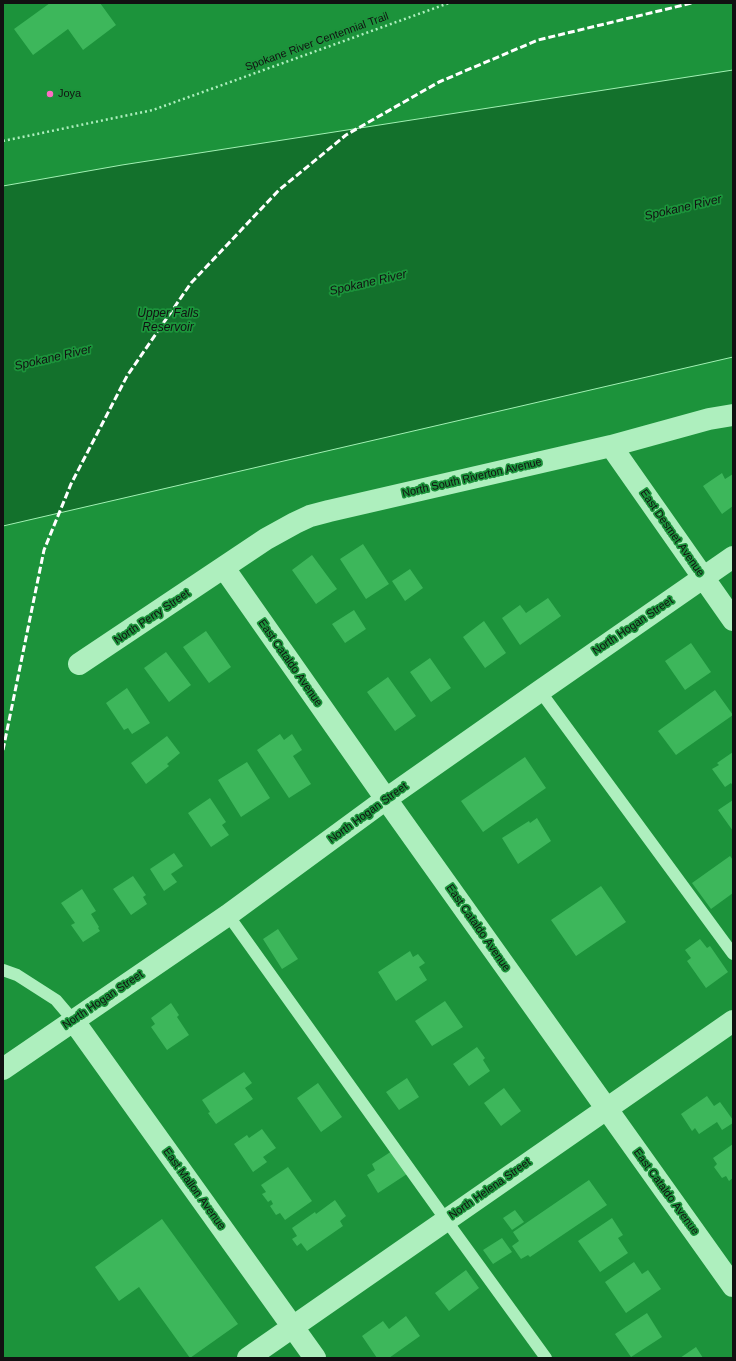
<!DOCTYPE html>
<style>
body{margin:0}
#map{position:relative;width:736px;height:1361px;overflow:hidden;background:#1c933b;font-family:Arial,sans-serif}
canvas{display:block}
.frame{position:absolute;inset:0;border:4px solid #111;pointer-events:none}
</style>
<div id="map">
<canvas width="736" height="1361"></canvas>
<div class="frame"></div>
</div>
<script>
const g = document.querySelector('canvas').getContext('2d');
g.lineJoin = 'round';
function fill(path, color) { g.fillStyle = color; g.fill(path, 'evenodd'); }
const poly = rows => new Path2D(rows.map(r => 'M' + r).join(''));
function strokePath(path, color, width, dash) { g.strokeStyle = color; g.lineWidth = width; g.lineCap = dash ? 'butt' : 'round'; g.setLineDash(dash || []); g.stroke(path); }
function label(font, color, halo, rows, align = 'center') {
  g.font = font + ' Arial,sans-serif'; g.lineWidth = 3.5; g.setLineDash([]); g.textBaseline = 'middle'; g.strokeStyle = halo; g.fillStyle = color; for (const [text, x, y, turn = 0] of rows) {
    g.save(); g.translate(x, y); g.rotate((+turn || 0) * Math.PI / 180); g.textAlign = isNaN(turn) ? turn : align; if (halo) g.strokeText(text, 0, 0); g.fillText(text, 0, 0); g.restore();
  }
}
const water = poly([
 [733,70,733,357,3,526,3,186,122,165,733,70]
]);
const building = poly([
 [50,3,100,3,116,25,83,50,68,29,33,55,14,29],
 [722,473,725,479,733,474,733,506,722,514,703,486],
 [363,544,389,584,366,599,340,559],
 [312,555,337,589,316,604,292,570],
 [410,569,423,588,405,601,392,581],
 [548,598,561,616,520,645,502,618,520,605,526,613],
 [354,610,366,629,345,643,332,624],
 [484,621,506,653,485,668,463,637],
 [206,631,231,667,209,683,183,647],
 [691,643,711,672,685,690,665,661],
 [166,652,191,685,169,702,144,668],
 [430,658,451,688,431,702,410,672],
 [388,677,416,716,395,731,367,692],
 [127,688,150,723,132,734,128,728,124,730,106,703],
 [715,690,733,715,676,755,658,731],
 [280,734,284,740,292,734,302,750,293,756,311,784,289,798,257,750],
 [167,736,180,753,167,764,169,766,146,784,131,763],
 [733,752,733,786,731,783,725,787,712,769,719,765,717,763],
 [525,757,546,788,483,832,461,801],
 [247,762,270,798,241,817,218,780],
 [210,798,226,822,222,825,229,835,211,847,188,813],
 [733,800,733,831,718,810],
 [537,818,551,841,518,864,502,838,529,821,530,823],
 [174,853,183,866,171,874,177,882,164,891,150,869],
 [730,856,733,860,733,893,711,909,692,883],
 [133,876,146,895,143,897,147,904,131,915,113,889],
 [601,886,626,922,576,956,551,920],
 [82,889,96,911,91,914,99,927,98,928,100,931,83,942,71,925,75,923,61,903],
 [278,929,298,959,282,969,263,939],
 [700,939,707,948,710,946,728,972,706,988,687,961,691,958,685,950],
 [410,951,413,957,418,954,425,963,419,967,427,980,396,1001,378,972],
 [445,1001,463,1027,432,1046,415,1021],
 [171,1003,179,1015,177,1017,189,1035,167,1050,151,1027,155,1024,151,1018],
 [477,1047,485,1058,483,1060,490,1071,469,1086,453,1064],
 [244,1072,252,1083,245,1088,253,1099,216,1124,208,1113,210,1112,202,1100],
 [407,1078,419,1097,399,1110,386,1092],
 [318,1083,342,1117,321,1132,297,1098],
 [504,1088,521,1111,501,1126,484,1103],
 [707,1096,714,1106,720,1102,733,1120,733,1123,722,1130,717,1122,699,1134,695,1128,692,1131,681,1114],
 [262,1129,276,1148,263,1157,267,1162,253,1172,234,1144,247,1135,249,1138],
 [733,1144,733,1178,729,1181,726,1176,722,1178,714,1167,717,1164,713,1158],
 [392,1151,407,1174,378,1193,367,1175,375,1170,372,1164],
 [288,1167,312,1201,285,1220,280,1213,276,1215,270,1206,273,1204,271,1200,268,1202,262,1194,266,1192,261,1185],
 [589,1180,607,1205,530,1257,528,1255,521,1259,512,1246,519,1241,513,1232],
 [335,1200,346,1216,340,1221,343,1226,307,1251,301,1243,297,1246,292,1239,297,1236,292,1228,315,1212,316,1214],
 [515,1210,524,1222,512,1230,503,1218],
 [612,1218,623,1235,618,1238,628,1253,600,1272,578,1241],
 [162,1219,238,1324,190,1358,139,1287,119,1301,95,1267],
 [502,1238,512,1252,493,1264,483,1250],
 [634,1262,642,1274,648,1270,661,1289,626,1313,605,1282],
 [466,1270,479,1288,449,1311,435,1293],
 [647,1313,662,1337,631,1357,615,1334],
 [406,1316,420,1336,389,1358,377,1358,362,1336,383,1321,389,1329],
 [696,1347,703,1358,680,1358]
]);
const path = poly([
 [3,141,153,110,449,3]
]);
const lane = poly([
 [540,691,733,954],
 [228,915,446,1220,546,1358],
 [3,970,17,975,56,1000,73,1020]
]);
const street = poly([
 [611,446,733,620],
 [224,568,386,799,733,1286],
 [79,664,266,539,295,523,310,516,329,511,611,446,709,419,733,415],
 [73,1020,315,1358],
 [3,1069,228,915,386,799,540,691,733,557],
 [248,1358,733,1021]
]);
const rail = poly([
 [3,750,44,550,71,484,127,376,191,283,279,190,346,135,439,82,538,40,692,3]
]);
const markers = [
 [50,94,4,"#fe6cc3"]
];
const streetNames = [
 ["Spokane River Centennial Trail",317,42,-20],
 ["North South Riverton Avenue",472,478,-13],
 ["East Desmet Avenue",672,533,55],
 ["North Perry Street",152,617,-34],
 ["North Hogan Street",633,626,-34],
 ["East Cataldo Avenue",290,663,55],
 ["North Hogan Street",368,813,-36],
 ["East Cataldo Avenue",478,928,55],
 ["North Hogan Street",103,1000,-34],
 ["East Mallon Avenue",194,1189,54],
 ["North Helena Street",490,1189,-35],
 ["East Cataldo Avenue",666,1192,54]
];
const poiNames = [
 ["Joya",58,94]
];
const waterNames = [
 ["Spokane River",683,208,-13],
 ["Spokane River",368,283,-13],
 ["Upper Falls",168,314],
 ["Reservoir",168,328],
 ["Spokane River",53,358,-13]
];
fill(water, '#13712c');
strokePath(water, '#a1f0b3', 1);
fill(building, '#3db75b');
strokePath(path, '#aeefbe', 2.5, [2, 3]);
strokePath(lane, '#aeefbe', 12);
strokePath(street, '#aeefbe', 22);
strokePath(rail, '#fff', 3, [7, 3]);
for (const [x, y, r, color] of markers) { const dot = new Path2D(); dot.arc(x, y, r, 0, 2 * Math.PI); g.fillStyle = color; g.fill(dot); strokePath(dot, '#1c933b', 1.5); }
label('11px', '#111', '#1c933b', streetNames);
label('11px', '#111', '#1c933b', poiNames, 'left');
label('italic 12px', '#111', '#1c933b', waterNames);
</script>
